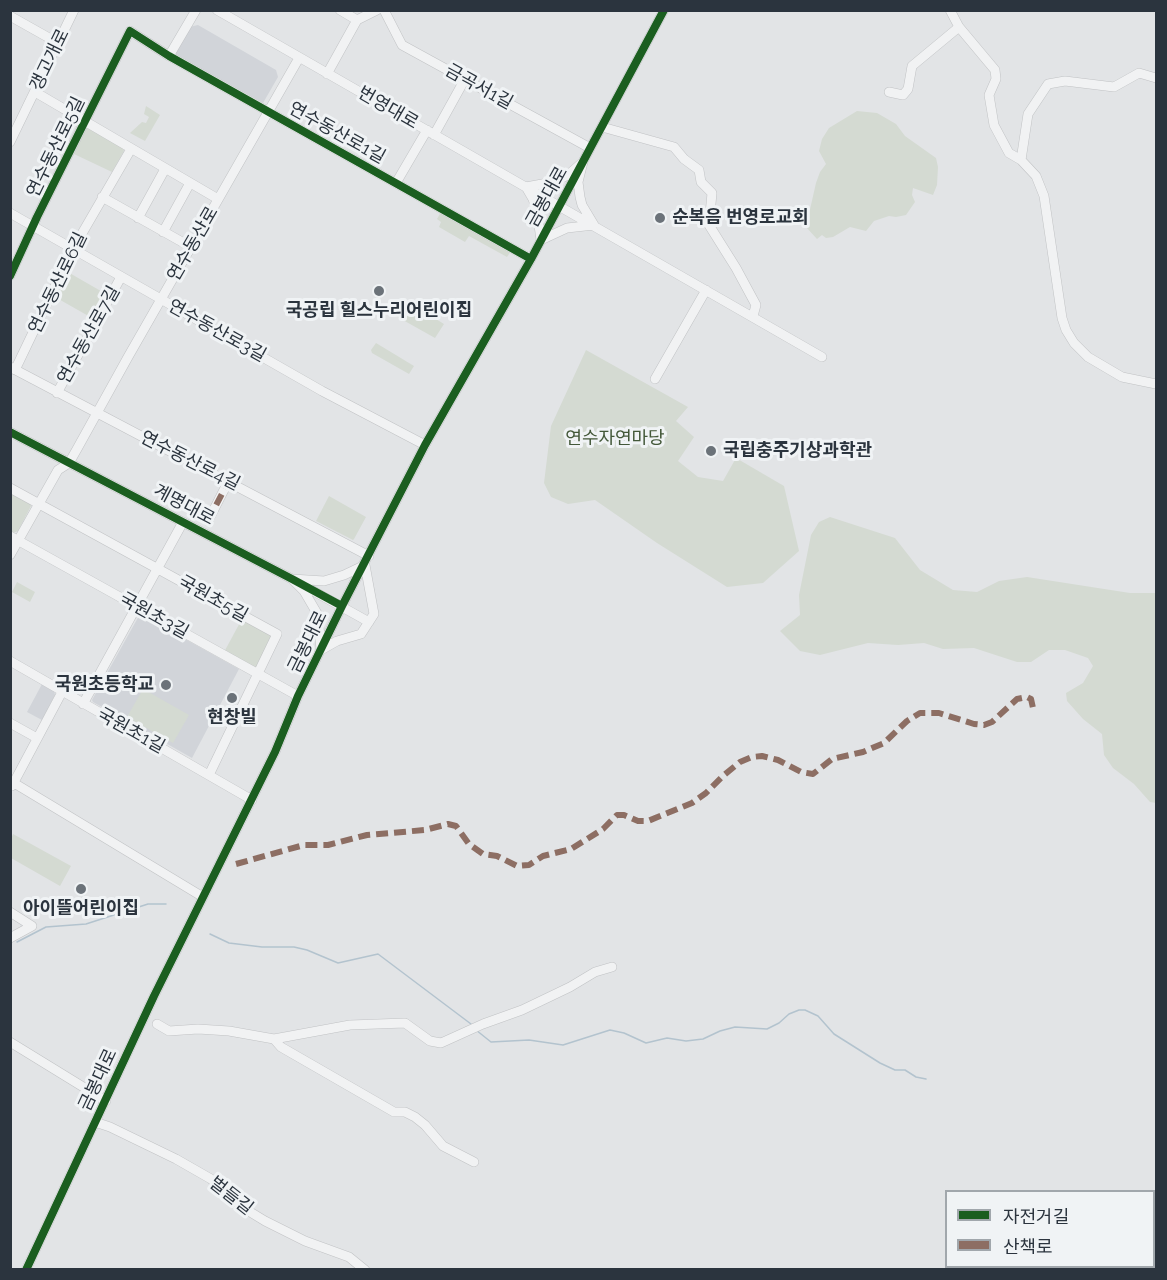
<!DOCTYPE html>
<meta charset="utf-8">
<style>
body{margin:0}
#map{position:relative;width:1167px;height:1280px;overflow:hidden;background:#e2e4e6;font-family:Raleway,"Noto Sans KR",sans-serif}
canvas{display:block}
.frame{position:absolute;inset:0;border:12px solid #2b343e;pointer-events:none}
.legend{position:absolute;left:945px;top:1190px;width:210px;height:78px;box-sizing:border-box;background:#f0f3f5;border:2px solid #a1a7ac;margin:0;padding:8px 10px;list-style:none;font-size:18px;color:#2b343e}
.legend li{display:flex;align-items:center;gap:12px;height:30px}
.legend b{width:30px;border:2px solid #a1a7ac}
</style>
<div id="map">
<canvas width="1167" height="1280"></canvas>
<div class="frame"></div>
<ul class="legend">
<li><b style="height:8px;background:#1b5e20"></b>자전거길</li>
<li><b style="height:8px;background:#8d6e63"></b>산책로</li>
</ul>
</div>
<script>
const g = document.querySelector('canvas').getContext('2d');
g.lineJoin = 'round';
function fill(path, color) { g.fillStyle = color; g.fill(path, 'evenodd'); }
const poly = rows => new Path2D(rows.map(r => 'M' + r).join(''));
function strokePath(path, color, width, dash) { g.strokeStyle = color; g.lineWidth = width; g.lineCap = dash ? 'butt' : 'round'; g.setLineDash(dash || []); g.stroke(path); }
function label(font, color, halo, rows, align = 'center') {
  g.font = font + ' Raleway,"Noto Sans KR",sans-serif'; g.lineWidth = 6; g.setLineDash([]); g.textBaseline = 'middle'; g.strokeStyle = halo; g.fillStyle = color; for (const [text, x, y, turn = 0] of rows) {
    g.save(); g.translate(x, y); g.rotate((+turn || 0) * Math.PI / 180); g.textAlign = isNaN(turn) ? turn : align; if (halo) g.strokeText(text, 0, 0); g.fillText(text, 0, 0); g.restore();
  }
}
const built = poly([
 [198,25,276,70,278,77,263,103,176,57,175,51,189,27],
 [140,614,239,669,192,758,93,702,92,700],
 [42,684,54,691,55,695,42,720,27,712]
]);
const green = poly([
 [146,106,160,115,145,141,130,133,142,122,146,123,149,117,144,114],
 [857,111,877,113,896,124,905,136,936,158,938,167,937,185,933,195,913,188,912,195,915,202,906,215,896,217,889,216,874,221,866,231,850,227,833,237,826,238,822,235,817,239,806,227,816,183,820,172,826,164,819,151,822,139,829,128],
 [86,127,123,147,124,151,112,172,74,154],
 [441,212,511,251,507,257,469,236,465,242,439,227,441,222,437,219],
 [66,271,106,294,92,318,55,297],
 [402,298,444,324,435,338,394,315],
 [376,343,414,366,409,374,372,353,371,350],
 [586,350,688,407,676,421,694,437,678,461,698,477,723,481,736,458,784,486,799,551,763,583,727,587,657,543,595,500,568,504,551,497,544,483,551,426],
 [10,492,30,502,31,506,18,531,13,533,11,532],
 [329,496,366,517,354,539,353,540,316,521],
 [830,517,895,538,920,570,953,590,977,592,999,581,1027,577,1130,593,1156,593,1156,803,1150,802,1134,784,1113,768,1104,755,1102,734,1083,719,1067,701,1066,693,1083,683,1093,666,1088,658,1065,650,1049,650,1031,662,1017,662,974,648,943,649,924,643,898,645,868,643,820,655,800,651,780,631,800,615,799,595,811,535,819,522],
 [17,582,35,592,30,602,12,592],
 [243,617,274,634,257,669,223,654],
 [143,689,189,715,173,743,127,717],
 [13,834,71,866,60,886,11,858,11,839]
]);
const stream = poly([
 [210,934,229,943,262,947,294,947,307,950,338,963,378,954,471,1024],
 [17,942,46,927,86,924,148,904,166,904],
 [476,1030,491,1042,529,1040,563,1045,610,1030,624,1033,646,1043,667,1038,686,1041,703,1039,720,1031,735,1027,767,1029,779,1023,789,1014,799,1010,805,1010,818,1016,834,1034,880,1063,895,1070,905,1070,916,1077,926,1079]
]);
const minor = poly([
 [217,10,822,357],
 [340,10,357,20],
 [384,10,402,45,590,148],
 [950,10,959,27,995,70,996,79,989,95,994,125,1009,153,1021,160,1036,176,1044,196,1062,318,1066,330,1074,343,1088,357,1122,377,1156,384],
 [10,16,58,43],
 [169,56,196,10],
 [327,74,357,20,377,10],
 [35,92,218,199],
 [889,92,903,95,908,89,912,66,959,27],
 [602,127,674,147,684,159,699,170,701,182,712,193,709,225,736,268,756,305,753,316],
 [434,135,465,79],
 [10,142,74,10],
 [1021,160,1028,114,1048,84,1065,81,1114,87,1139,73,1156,78],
 [583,162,578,182,580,197,582,205,594,225,567,228,541,240,537,211,533,199,526,187,553,182,568,175,583,162],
 [396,183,427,130],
 [102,197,191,247],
 [10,213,322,391,425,445],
 [138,218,165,169],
 [163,232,190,183],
 [10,276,37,217,130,31,169,56,531,259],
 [10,367,369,556],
 [15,370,73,249,131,149],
 [655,379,706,290],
 [57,393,121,277],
 [10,432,292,579,369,622],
 [10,488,277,634,209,775],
 [208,521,227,484],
 [10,536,298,696],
 [10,555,58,470,69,463,77,449,128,357,299,58],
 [365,565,374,614,361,634,337,641,321,650,318,615,304,591,292,579,324,581,344,575,365,565],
 [10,661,252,800],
 [83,704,183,522],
 [10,723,37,738],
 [14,783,203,897],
 [12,786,62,692],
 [10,912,32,926,10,938],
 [157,1024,169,1031,198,1029,229,1031,274,1039,350,1025,405,1023,430,1041,441,1043,483,1024,522,1010,570,987,595,972,612,967],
 [274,1039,281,1047,394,1112,405,1112,415,1117,425,1125,443,1146,474,1162],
 [10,1042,106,1101],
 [95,1122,110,1127,176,1159,211,1179,242,1207,265,1221,305,1241,349,1257,365,1270],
 [26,1270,154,996,275,752,298,696,342,606,425,445,531,259,664,10]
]);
const quiet = poly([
 [208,521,227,484],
 [236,864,304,845,328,845,367,835,425,830,448,824,456,826,469,844,483,854,497,856,517,866,529,865,543,856,571,849,603,829,617,815,624,815,638,821,648,821,692,803,706,793,724,775,740,762,752,757,762,756,778,760,801,772,813,774,832,759,863,752,884,743,907,721,920,713,939,713,974,724,984,725,992,722,1017,699,1027,697,1031,699,1033,708]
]);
const cycleway = poly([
 [10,276,37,217,130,31,169,56,531,259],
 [10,432,292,579,342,606],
 [26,1270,154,996,275,752,298,696,342,606,425,445,531,259,664,10]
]);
const markers = [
 [660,218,6,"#6b7279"],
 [379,291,6,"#6b7279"],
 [711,451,6,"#6b7279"],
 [166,685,6,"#6b7279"],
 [232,698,6,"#6b7279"],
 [81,889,6,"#6b7279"]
];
const streetNames = [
 ["갱고개로",50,60,-64],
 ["금곡서1길",479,87,29],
 ["번영대로",388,108,30],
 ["연수동산로1길",337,133,29],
 ["연수동산로5길",56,147,-64],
 ["금봉대로",547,197,-61],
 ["연수동산로",193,244,-60],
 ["연수동산로6길",58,283,-64],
 ["연수동산로3길",217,331,29],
 ["연수동산로7길",89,335,-61],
 ["연수동산로4길",190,461,27],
 ["계명대로",184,505,28],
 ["국원초5길",213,599,29],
 ["국원초3길",154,616,29],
 ["금봉대로",308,642,-64],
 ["국원초1길",131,731,29],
 ["금봉대로",98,1080,-65],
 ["벌들길",231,1196,38]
];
const poiNames = [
 ["순복음 번영로교회",672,218,"left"],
 ["국공립 힐스누리어린이집",379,311],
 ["국립충주기상과학관",723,451,"left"],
 ["국원초등학교",154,685,"right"],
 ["현창빌",232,718],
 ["아이뜰어린이집",81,909]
];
const parkNames = [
 ["연수자연마당",615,439]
];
fill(built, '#d1d4d9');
fill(green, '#d4dad2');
strokePath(stream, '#b3c3ce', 1.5);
strokePath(minor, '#c0c2c4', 10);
strokePath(minor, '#f1f2f3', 9);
strokePath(quiet, '#8d6e63', 6, [12, 6]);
strokePath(cycleway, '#1b5e20', 8);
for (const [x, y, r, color] of markers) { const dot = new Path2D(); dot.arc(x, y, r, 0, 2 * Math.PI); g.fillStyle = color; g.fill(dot); strokePath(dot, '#f0f3f5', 2); }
label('18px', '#2b343e', '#f0f3f5', streetNames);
label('bold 18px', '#2b343e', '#f0f3f5', poiNames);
label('18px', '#435839', '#f0f3f5', parkNames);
</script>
